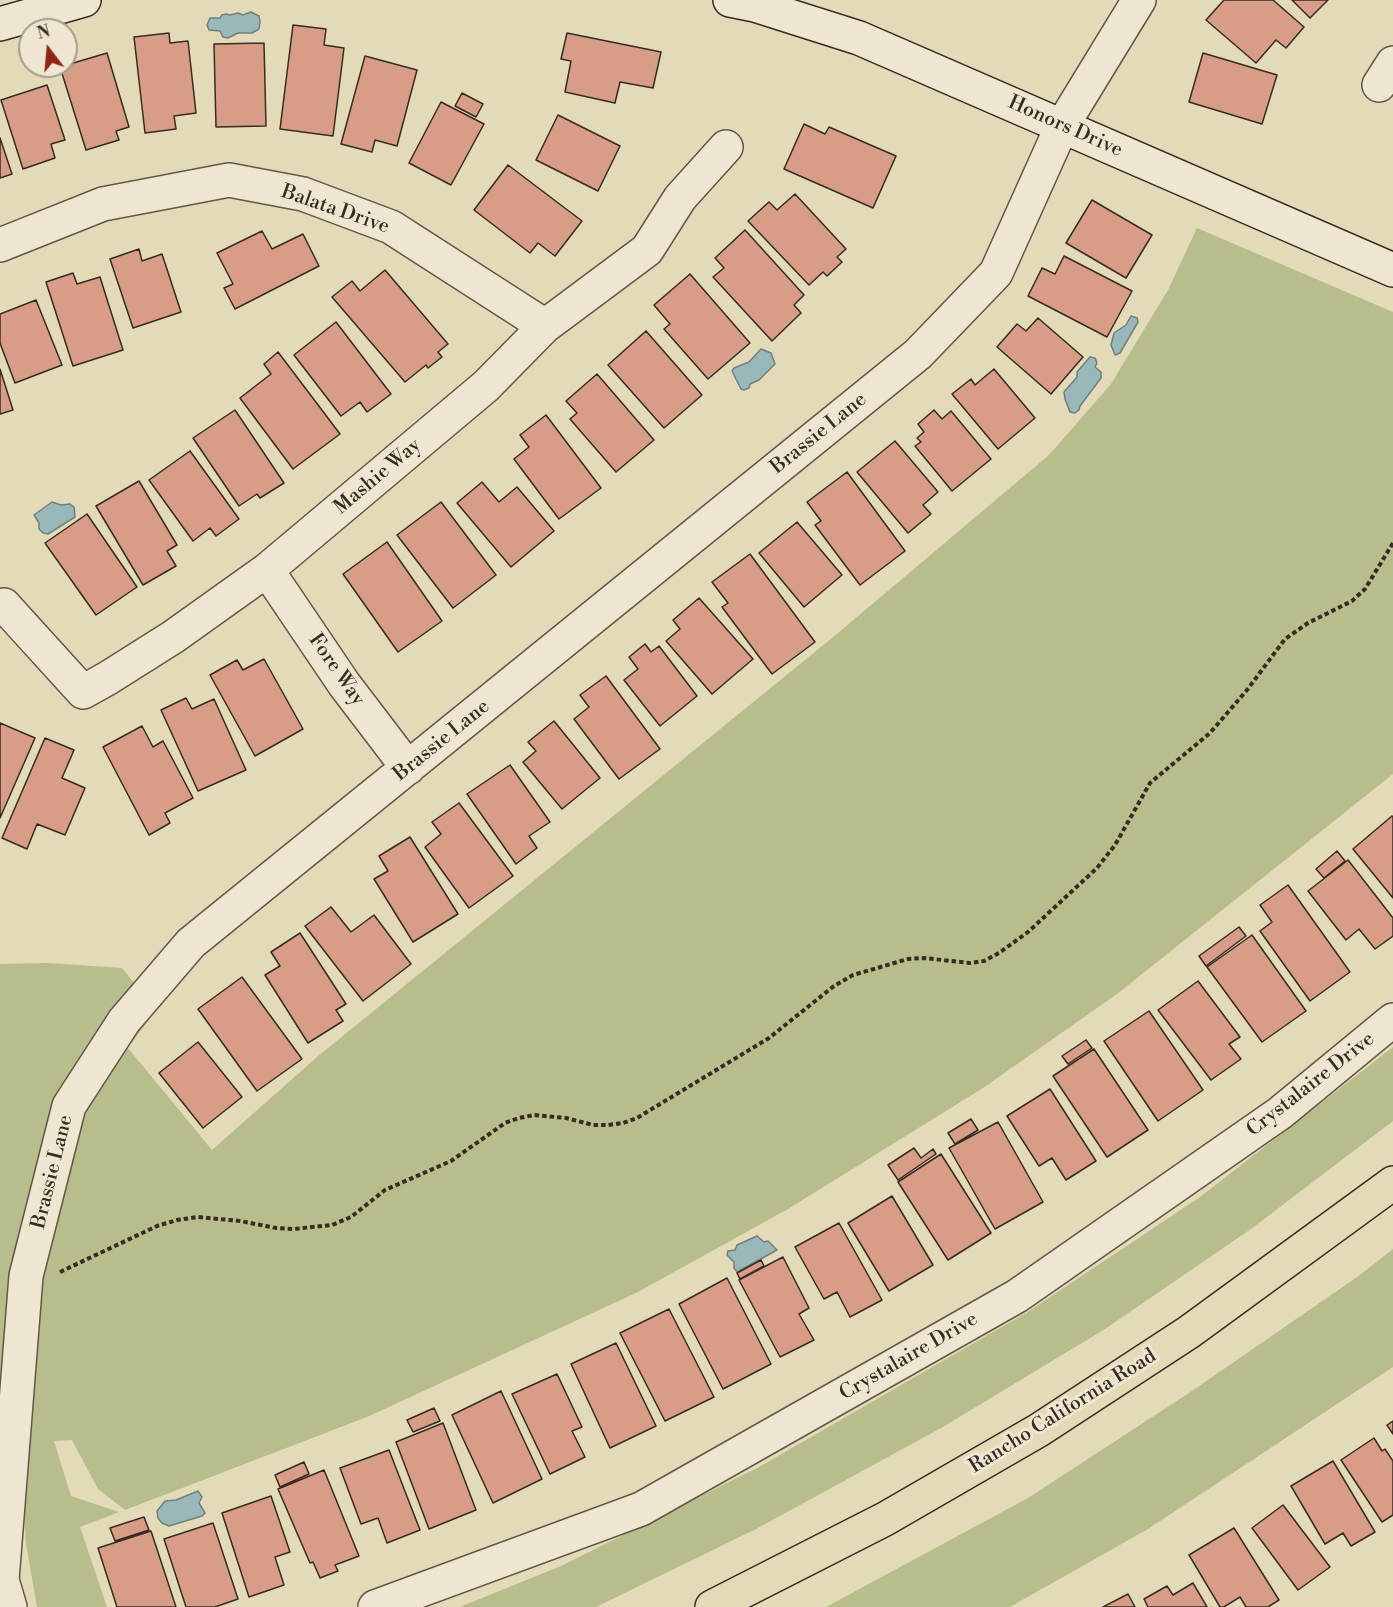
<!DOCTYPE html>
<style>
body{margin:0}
#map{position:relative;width:1393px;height:1607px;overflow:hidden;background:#e3dab8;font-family:"Libre Bodoni",serif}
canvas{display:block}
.north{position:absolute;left:18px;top:18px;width:60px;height:60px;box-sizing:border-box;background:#ede7d1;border:2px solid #a49c8b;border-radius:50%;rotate:344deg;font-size:16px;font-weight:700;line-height:24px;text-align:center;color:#372b22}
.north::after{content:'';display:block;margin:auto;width:21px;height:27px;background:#8f2418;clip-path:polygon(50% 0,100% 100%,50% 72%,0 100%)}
</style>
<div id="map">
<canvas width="1393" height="1607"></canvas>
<div class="north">N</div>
</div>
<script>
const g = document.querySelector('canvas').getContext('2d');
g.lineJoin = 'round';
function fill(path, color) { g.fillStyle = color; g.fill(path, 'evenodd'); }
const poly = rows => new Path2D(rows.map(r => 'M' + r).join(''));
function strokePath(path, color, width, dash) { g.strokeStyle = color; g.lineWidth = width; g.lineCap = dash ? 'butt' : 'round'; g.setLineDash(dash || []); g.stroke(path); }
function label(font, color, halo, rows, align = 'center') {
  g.font = font + ' "Libre Bodoni",serif'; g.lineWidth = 6; g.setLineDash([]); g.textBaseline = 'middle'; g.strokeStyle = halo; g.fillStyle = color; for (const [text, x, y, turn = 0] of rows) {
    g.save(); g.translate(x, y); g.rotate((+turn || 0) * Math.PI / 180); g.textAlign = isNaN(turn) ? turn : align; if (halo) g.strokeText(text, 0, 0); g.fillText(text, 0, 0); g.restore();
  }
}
const green = poly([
 [1197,228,1393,312,1393,774,1117,994,983,1088,788,1209,636,1293,367,1417,125,1510,98,1489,72,1440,54,1441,71,1496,119,1512,80,1527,107,1607,37,1607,26,1544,23,1493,0,1435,0,964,48,963,122,968,156,1010,128,1048,212,1150,317,1057,832,638,1049,455,1111,384,1168,290],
 [1393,1047,1393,1121,1251,1229,1105,1329,941,1428,756,1529,596,1607,460,1607,561,1566,759,1467,1026,1313,1200,1197],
 [1393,1249,1393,1367,1148,1529,1010,1607,826,1607,1028,1498,1189,1393,1360,1275]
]);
const water = poly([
 [251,12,259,16,260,22,259,29,252,33,238,33,228,38,223,37,220,31,209,30,207,25,210,18,220,18,222,15,226,14,230,15,238,13,243,15,251,12],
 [1131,316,1137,318,1138,322,1120,353,1115,355,1111,345,1114,333,1126,325,1131,316],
 [761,349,771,353,775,364,759,380,750,384,749,388,744,390,741,389,732,371,734,368,749,362,761,349],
 [1090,357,1095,358,1097,363,1095,367,1101,372,1101,378,1080,406,1079,410,1075,413,1070,412,1065,399,1064,392,1077,377,1077,372,1090,357],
 [52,502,61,505,70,504,74,507,75,517,48,534,43,533,39,529,39,523,34,515,52,502],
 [757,1236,764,1242,768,1241,777,1250,737,1272,734,1268,734,1262,727,1255,728,1251,735,1250,737,1245,757,1236],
 [198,1491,202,1497,199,1503,205,1513,202,1516,169,1526,162,1523,158,1518,157,1511,165,1501,176,1500,198,1491]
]);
const building = poly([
 [1224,0,1273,0,1304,27,1286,48,1276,40,1256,63,1206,20,1224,0],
 [1292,0,1328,0,1310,18,1292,0],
 [293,25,326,29,324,45,344,48,333,136,280,129,293,25],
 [169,33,170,43,188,41,196,113,174,116,176,129,145,133,134,37,169,33],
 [567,33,661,52,653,88,620,82,615,103,565,92,571,61,561,59,567,33],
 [264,43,266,126,216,127,214,44,264,43],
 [107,53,129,127,116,131,119,140,86,150,60,67,107,53],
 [1203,53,1277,75,1262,124,1189,102,1203,53],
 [365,56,417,70,397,146,375,140,372,152,341,144,365,56],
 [47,85,65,140,51,144,55,158,23,169,1,100,47,85],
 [462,93,483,104,476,117,455,106,462,93],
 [441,102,484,124,451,185,409,163,441,102],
 [558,115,620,146,598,191,536,160,558,115],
 [804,124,825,134,829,127,896,156,873,208,784,169,804,124],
 [0,138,12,174,0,178,0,138],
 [508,165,582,221,555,256,538,243,530,253,474,210,508,165],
 [795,194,846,249,837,257,842,262,827,276,823,272,809,285,748,221,769,202,777,210,795,194],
 [1092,200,1152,235,1126,278,1066,243,1092,200],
 [745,230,804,295,794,305,801,313,772,341,713,277,724,268,715,258,745,230],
 [262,231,272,249,303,234,319,266,235,309,224,288,233,284,217,253,262,231],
 [139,249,142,261,162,254,181,312,133,328,110,259,139,249],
 [1064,256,1132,291,1107,337,1028,296,1042,268,1055,274,1064,256],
 [385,270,448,344,438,352,442,357,428,368,426,365,405,382,332,297,352,281,360,291,385,270],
 [73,273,77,284,100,277,123,350,73,366,46,282,73,273],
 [690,274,750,343,708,379,664,329,670,324,654,305,690,274],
 [36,300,62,365,15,383,0,343,0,314,36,300],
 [1038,318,1083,357,1051,394,997,347,1017,324,1026,331,1038,318],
 [336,322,391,394,367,412,360,402,341,416,294,355,336,322],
 [646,331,702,395,664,428,608,365,646,331],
 [278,352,340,434,293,469,240,398,271,374,264,364,278,352],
 [0,369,13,410,0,414,0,369],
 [994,369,1035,418,998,449,952,394,971,379,975,385,994,369],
 [597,374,654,440,616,472,570,419,577,413,566,401,597,374],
 [235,410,284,483,260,498,257,494,239,506,193,438,235,410],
 [934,410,942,419,951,411,991,459,952,491,915,446,921,442,917,438,924,432,918,424,934,410],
 [546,415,601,488,559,519,514,459,529,447,520,435,546,415],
 [895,441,938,492,923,505,931,514,908,533,857,472,895,441],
 [190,451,239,519,216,536,210,528,193,541,149,480,190,451],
 [847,472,905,551,860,585,815,525,821,521,807,502,847,472],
 [139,481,177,545,167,551,176,566,143,585,96,506,139,481],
 [482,482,499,502,517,487,554,531,511,567,457,503,482,482],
 [441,502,496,575,453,608,397,535,441,502],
 [87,514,137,587,96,615,45,543,87,514],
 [797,522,842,575,804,607,759,553,797,522],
 [387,542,442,621,398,652,343,574,387,542],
 [750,554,815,642,772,674,722,607,728,603,712,582,750,554],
 [699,598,753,659,712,694,666,641,680,629,673,620,699,598],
 [645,644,651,652,659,646,697,696,660,726,624,680,638,669,629,657,645,644],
 [264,659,303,729,255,756,210,675,237,660,243,670,264,659],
 [606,676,660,749,619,779,574,719,589,707,580,695,606,676],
 [186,698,192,709,214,699,246,770,198,791,161,710,186,698],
 [554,721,600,778,562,809,523,762,536,751,528,742,554,721],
 [0,723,35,738,0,818,0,723],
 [142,726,153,747,163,741,193,798,165,813,170,823,149,835,103,747,142,726],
 [45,738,74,750,62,778,85,788,65,835,37,824,27,849,2,838,45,738],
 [510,765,550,822,529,836,537,848,516,864,467,794,510,765],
 [459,803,513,876,469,908,425,847,441,834,432,822,459,803],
 [1392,816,1393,817,1393,898,1353,849,1392,816],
 [410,837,458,914,413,942,374,879,388,871,379,856,410,837],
 [1337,851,1345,861,1324,878,1316,869,1337,851],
 [1348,860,1393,918,1393,936,1375,949,1359,929,1346,940,1308,891,1348,860],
 [1288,885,1350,972,1310,1001,1260,931,1272,922,1260,905,1288,885],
 [331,907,351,932,374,915,411,964,363,1001,305,926,331,907],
 [1239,927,1246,936,1206,966,1199,956,1239,927],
 [300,933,346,1004,336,1010,343,1021,308,1043,265,975,280,966,271,952,300,933],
 [1252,935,1306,1011,1262,1042,1207,967,1252,935],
 [242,977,302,1059,257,1091,198,1009,242,977],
 [1198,981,1240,1037,1229,1044,1241,1059,1211,1080,1158,1010,1198,981],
 [1149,1011,1203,1090,1158,1121,1104,1041,1149,1011],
 [1086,1040,1092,1048,1068,1064,1062,1056,1086,1040],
 [198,1042,242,1097,203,1128,159,1073,198,1042],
 [1094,1049,1148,1130,1107,1157,1053,1076,1094,1049],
 [1050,1089,1096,1161,1066,1180,1052,1158,1039,1166,1007,1116,1050,1089],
 [971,1119,978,1130,955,1144,948,1133,971,1119],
 [998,1122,1043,1202,995,1229,949,1148,998,1122],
 [914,1148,921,1158,933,1149,936,1154,898,1180,888,1165,914,1148],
 [941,1154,991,1233,948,1260,898,1182,941,1154],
 [892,1196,933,1265,889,1291,848,1223,892,1196],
 [839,1223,882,1300,850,1317,837,1292,824,1299,795,1247,839,1223],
 [783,1257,809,1308,799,1314,814,1340,780,1357,739,1280,783,1257],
 [761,1260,764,1266,740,1279,737,1273,761,1260],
 [727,1278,771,1364,723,1389,679,1304,727,1278],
 [669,1309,714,1397,665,1421,620,1333,669,1309],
 [616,1343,656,1426,610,1448,571,1364,616,1343],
 [557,1374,582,1427,572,1431,585,1457,550,1474,512,1394,557,1374],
 [501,1391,542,1479,493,1503,452,1415,501,1391],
 [434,1408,440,1421,413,1432,407,1420,434,1408],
 [1393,1421,1393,1434,1387,1425,1393,1421],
 [443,1423,476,1510,429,1529,396,1442,443,1423],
 [1374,1438,1382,1451,1385,1449,1393,1461,1393,1515,1382,1522,1341,1460,1374,1438],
 [389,1450,420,1530,387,1543,378,1518,361,1524,340,1468,389,1450],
 [1333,1461,1375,1532,1351,1546,1343,1533,1325,1544,1291,1486,1333,1461],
 [304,1462,309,1474,280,1487,275,1475,304,1462],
 [324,1470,359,1556,335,1565,338,1571,320,1578,313,1562,310,1563,278,1489,324,1470],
 [271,1496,290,1552,275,1557,284,1585,249,1597,222,1513,271,1496],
 [1283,1505,1330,1567,1298,1590,1252,1528,1283,1505],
 [144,1517,149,1530,115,1541,110,1528,144,1517],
 [213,1523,238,1599,215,1607,186,1607,164,1539,213,1523],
 [1234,1528,1279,1600,1268,1607,1246,1607,1240,1597,1224,1607,1220,1607,1189,1555,1234,1528],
 [151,1531,176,1607,117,1607,98,1548,151,1531],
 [1193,1583,1207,1607,1148,1607,1144,1599,1167,1586,1173,1595,1193,1583],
 [1128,1594,1135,1607,1103,1607,1128,1594]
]);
const path = poly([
 [60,1272,157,1226,177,1220,198,1217,240,1221,276,1228,294,1229,332,1225,351,1217,385,1190,451,1161,505,1123,519,1118,534,1115,566,1118,593,1125,608,1125,623,1123,637,1118,769,1038,834,986,853,975,908,959,924,958,970,963,984,961,999,953,1028,932,1097,868,1115,845,1150,783,1210,733,1247,690,1285,639,1308,623,1352,601,1365,589,1393,543]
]);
const street = poly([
 [1379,85,1393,63],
 [0,245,103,204,229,180,303,194,391,227,545,326],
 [267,570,344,684,408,768],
 [4,605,83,692,108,678,173,637,267,570,486,386,545,326,647,250,680,198,726,147],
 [10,1607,2,1580,26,1276,69,1106,124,1021,191,943,918,354,996,273,1062,126,1139,0],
 [375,1607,641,1509,1017,1296,1280,1113,1393,1020]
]);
const secondary = poly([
 [730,0,755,5,859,38,1393,270],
 [0,24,84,0]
]);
const primary = poly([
 [712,1607,885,1519,1039,1430,1189,1332,1393,1183]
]);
const streetNames = [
 ["Honors Drive",1065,127,24],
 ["Balata Drive",335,210,19],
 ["Brassie Lane",819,434,-39],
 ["Mashie Way",378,477,-40],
 ["Fore Way",336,670,55],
 ["Brassie Lane",442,741,-39],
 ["Crystalaire Drive",1311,1085,-38],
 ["Brassie Lane",53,1172,-76],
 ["Crystalaire Drive",909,1357,-30],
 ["Rancho California Road",1063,1412,-32]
];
fill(green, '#b8be8b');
fill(water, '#99b8b9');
strokePath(water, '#72807d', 1.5);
fill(building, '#d89d86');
strokePath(building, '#372b22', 1.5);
strokePath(street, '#625748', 36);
strokePath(secondary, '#372b22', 36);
strokePath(primary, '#372b22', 36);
strokePath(path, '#372b22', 4, [4.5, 3]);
strokePath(street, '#ede7d1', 33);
strokePath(secondary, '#ede7d1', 33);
strokePath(primary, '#e3dab8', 33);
label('20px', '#372b22', '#ede7d1', streetNames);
</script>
